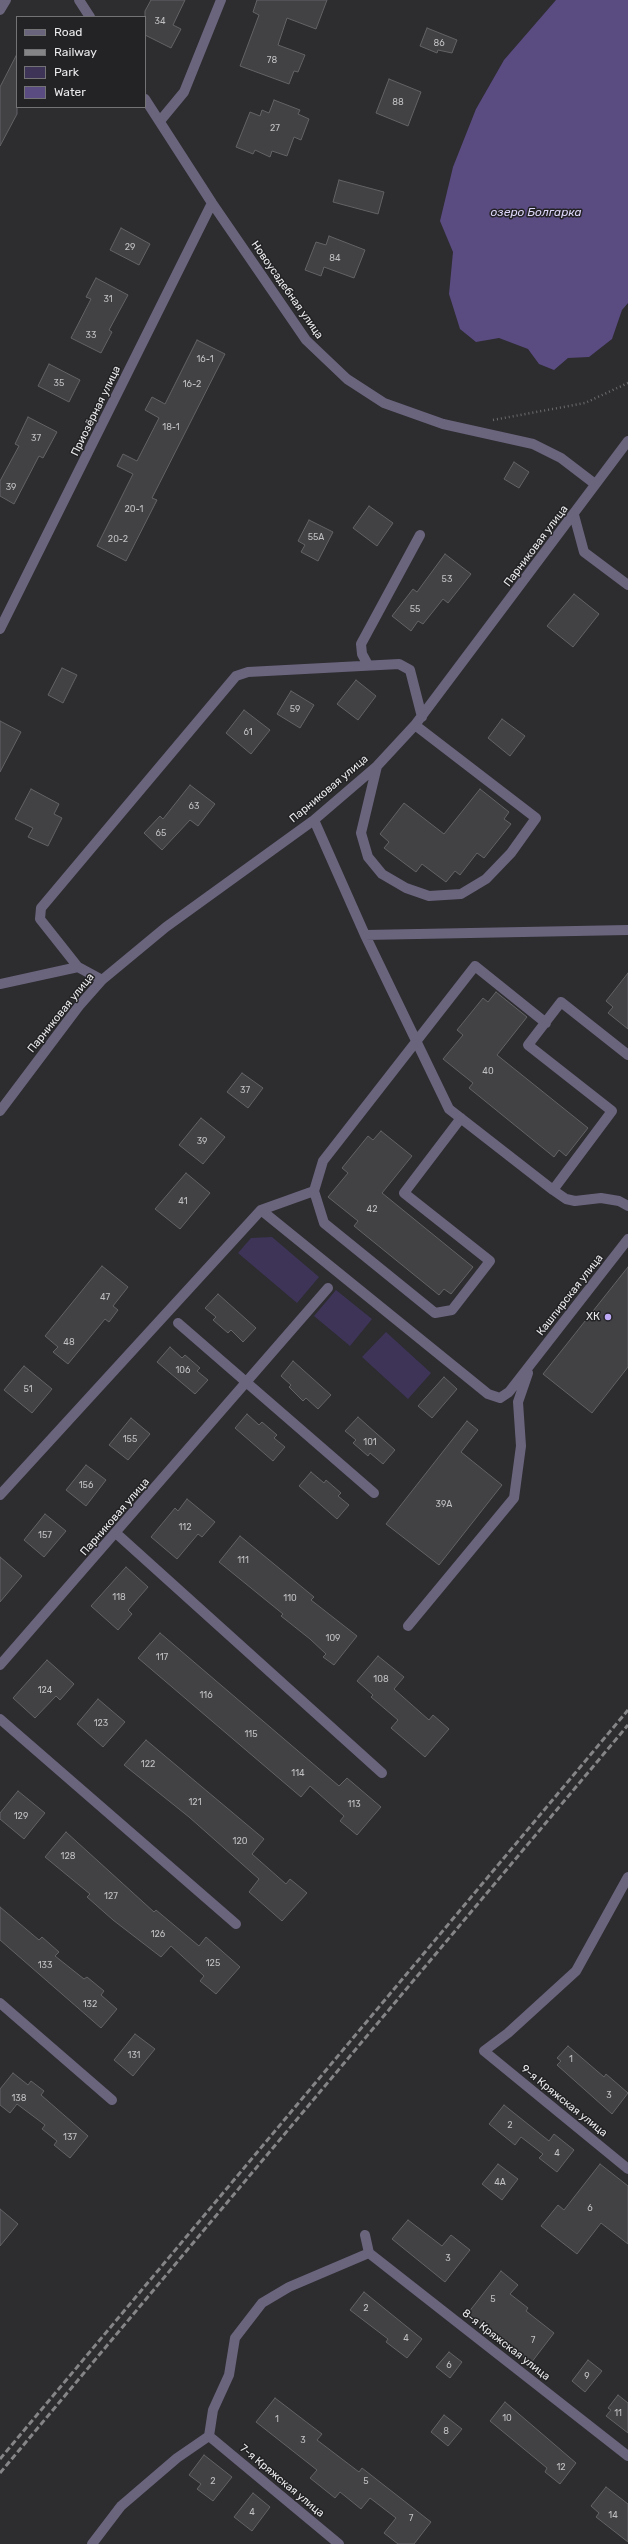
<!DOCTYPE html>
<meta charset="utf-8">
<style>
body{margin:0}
#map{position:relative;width:628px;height:2544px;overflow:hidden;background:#2d2c2f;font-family:Rubik,sans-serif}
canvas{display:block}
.legend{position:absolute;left:16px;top:16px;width:130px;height:92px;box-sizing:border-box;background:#232225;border:1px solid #737275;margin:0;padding:5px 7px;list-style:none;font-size:12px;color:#eaeaec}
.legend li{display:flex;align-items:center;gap:8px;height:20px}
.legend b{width:20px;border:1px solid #737275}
</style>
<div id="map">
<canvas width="628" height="2544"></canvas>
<ul class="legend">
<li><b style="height:5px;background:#6a647d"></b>Road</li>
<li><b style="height:5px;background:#858587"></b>Railway</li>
<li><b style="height:11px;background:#3e3458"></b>Park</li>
<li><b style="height:11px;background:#5a4b81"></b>Water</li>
</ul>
</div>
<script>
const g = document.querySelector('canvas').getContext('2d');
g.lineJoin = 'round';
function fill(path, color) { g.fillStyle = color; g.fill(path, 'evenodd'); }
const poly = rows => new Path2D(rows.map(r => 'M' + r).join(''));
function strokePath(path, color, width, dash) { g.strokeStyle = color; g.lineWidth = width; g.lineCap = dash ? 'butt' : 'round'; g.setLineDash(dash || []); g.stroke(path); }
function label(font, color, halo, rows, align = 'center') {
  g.font = font + ' Rubik,sans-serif'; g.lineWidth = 3; g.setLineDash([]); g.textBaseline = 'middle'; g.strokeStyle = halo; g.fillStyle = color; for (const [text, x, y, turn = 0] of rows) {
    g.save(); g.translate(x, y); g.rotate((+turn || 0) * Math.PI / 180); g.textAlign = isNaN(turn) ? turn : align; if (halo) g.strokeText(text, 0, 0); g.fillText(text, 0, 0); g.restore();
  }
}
const green = poly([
 [272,1237,319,1277,297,1303,238,1253,251,1238],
 [336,1290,372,1319,350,1346,314,1316],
 [386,1332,431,1373,408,1399,362,1357]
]);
const water = poly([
 [556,0,628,0,628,303,622,310,612,339,589,357,568,358,554,370,539,364,528,349,499,338,476,342,460,329,449,294,453,252,440,221,453,167,476,109,504,60]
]);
const building = poly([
 [151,0,185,0,173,25,181,29,171,48,145,35,145,11,151,0],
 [257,0,327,0,316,29,287,18,278,45,305,55,298,72,294,71,289,84,240,66,259,15,253,12,257,0],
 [427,28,457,40,452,53,438,50,437,53,420,46,427,28],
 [17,54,17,114,0,146,0,87,17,54],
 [389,79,421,92,408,126,376,113,389,79],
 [274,100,300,110,298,114,309,119,301,140,294,137,287,156,272,151,270,157,255,150,253,154,236,147,250,112,260,116,262,110,269,113,274,100],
 [339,180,384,192,378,214,333,202,339,180],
 [121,228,150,244,139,265,110,250,121,228],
 [329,236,365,250,354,278,324,267,321,276,305,270,316,242,326,245,329,236],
 [96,278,128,295,109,330,112,332,101,353,71,338,91,299,86,297,96,278],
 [197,340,225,354,152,498,157,500,126,561,97,546,133,474,117,466,123,454,137,461,159,418,145,410,152,397,165,404,197,340],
 [49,364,80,380,69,402,38,386,49,364],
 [28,417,57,432,43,458,39,456,14,504,0,496,0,481,19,446,15,444,28,417],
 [514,462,529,472,519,488,504,479,514,462],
 [369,506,393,523,377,546,353,528,369,506],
 [309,520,333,532,318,561,301,552,305,545,298,541,309,520],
 [445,554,471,574,448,603,443,599,423,624,418,621,411,631,392,616,413,589,417,592,445,554],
 [574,594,599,614,573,647,547,626,574,594],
 [62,668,77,675,63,703,48,695,62,668],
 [356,680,376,696,358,720,337,704,356,680],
 [291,691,314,705,300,728,277,714,291,691],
 [244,710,270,730,251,754,226,733,244,710],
 [502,719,525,736,510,756,488,738,502,719],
 [0,721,21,732,0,772,0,721],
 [190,785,215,804,198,826,190,820,162,850,144,833,160,816,163,819,190,785],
 [31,789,59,804,54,814,62,818,48,846,28,837,33,828,15,819,31,789],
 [480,789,509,812,504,819,511,824,484,858,477,853,460,875,455,871,446,882,422,864,416,872,384,848,389,842,380,834,404,803,444,834,480,789],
 [628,973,628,1029,608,1013,613,1007,606,1001,628,973],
 [496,992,527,1017,497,1055,588,1128,566,1156,559,1150,554,1157,469,1088,473,1083,443,1059,463,1035,457,1030,483,998,488,1002,496,992],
 [242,1073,263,1088,248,1108,227,1092,242,1073],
 [201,1118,225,1137,203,1164,179,1145,201,1118],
 [381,1131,412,1156,382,1193,473,1267,451,1294,444,1289,439,1295,354,1226,358,1221,328,1197,348,1173,342,1168,368,1136,373,1140,381,1131],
 [186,1173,210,1193,180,1229,155,1209,186,1173],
 [102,1266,128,1287,113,1306,118,1310,109,1322,105,1319,68,1364,53,1352,58,1347,45,1336,102,1266],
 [628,1267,628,1367,592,1413,543,1374,628,1267],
 [218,1294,256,1328,243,1342,231,1330,228,1333,213,1320,216,1317,205,1308,218,1294],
 [170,1347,182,1358,185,1355,200,1368,197,1371,208,1380,195,1394,157,1362,170,1347],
 [293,1361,331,1395,318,1409,306,1398,303,1401,289,1387,291,1385,281,1376,293,1361],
 [24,1366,52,1389,32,1413,4,1390,24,1366],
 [444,1377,457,1389,432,1418,418,1406,444,1377],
 [247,1414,259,1425,262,1422,277,1435,274,1438,285,1447,273,1461,235,1428,247,1414],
 [358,1417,395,1450,383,1464,370,1453,368,1456,353,1443,356,1440,345,1431,358,1417],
 [131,1418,150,1434,128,1460,109,1445,131,1418],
 [467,1421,478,1430,461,1452,502,1485,439,1565,386,1524,467,1421],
 [86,1465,106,1480,86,1506,66,1490,86,1465],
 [311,1472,324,1483,326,1480,341,1493,338,1496,349,1505,337,1519,299,1486,311,1472],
 [187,1499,215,1522,202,1537,198,1534,177,1559,151,1537,175,1508,178,1511,187,1499],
 [45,1514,66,1531,44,1557,24,1540,45,1514],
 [240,1536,314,1597,311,1600,357,1636,334,1665,323,1657,326,1654,310,1639,281,1616,283,1614,219,1562,240,1536],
 [0,1557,22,1576,0,1602,0,1557],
 [126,1567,148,1587,128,1610,132,1614,118,1630,91,1606,126,1567],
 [160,1633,339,1786,347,1778,381,1807,357,1835,340,1821,344,1816,310,1786,301,1797,138,1658,160,1633],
 [378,1656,404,1677,394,1689,429,1720,433,1715,449,1729,425,1757,391,1728,398,1720,371,1697,373,1695,357,1681,378,1656],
 [47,1660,74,1684,60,1700,56,1696,35,1718,13,1698,47,1660],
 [98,1699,125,1722,103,1747,77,1724,98,1699],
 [146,1740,264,1839,252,1854,286,1884,290,1879,307,1893,282,1921,249,1892,259,1879,189,1817,124,1765,146,1740],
 [18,1791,45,1813,24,1839,0,1819,0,1813,18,1791],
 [66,1832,154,1912,156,1910,199,1946,206,1937,240,1967,216,1994,200,1981,204,1976,171,1946,161,1957,113,1920,87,1897,90,1894,45,1857,66,1832],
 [0,1907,39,1940,42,1937,59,1952,55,1956,84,1979,87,1977,104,1991,101,1995,117,2009,101,2028,0,1940,0,1907],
 [135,2034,155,2049,133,2076,114,2060,135,2034],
 [568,2046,604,2077,606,2074,628,2093,612,2114,557,2065,561,2061,557,2058,568,2046],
 [13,2073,28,2085,31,2081,44,2091,41,2095,88,2136,70,2158,54,2145,57,2141,42,2129,45,2125,17,2104,10,2113,0,2105,0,2089,13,2073],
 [504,2105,549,2141,554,2134,574,2150,557,2172,539,2158,543,2154,521,2137,515,2145,489,2124,504,2105],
 [498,2164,518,2179,502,2200,482,2184,498,2164],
 [600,2164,628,2186,628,2244,601,2223,577,2254,541,2226,558,2205,564,2210,600,2164],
 [0,2209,18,2224,0,2246,0,2209],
 [408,2220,442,2246,451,2235,470,2250,445,2282,392,2239,408,2220],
 [501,2271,518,2285,510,2294,528,2308,526,2311,554,2333,531,2363,503,2340,502,2342,468,2313,501,2271],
 [364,2292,422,2339,407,2358,386,2342,388,2339,350,2310,364,2292],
 [449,2352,462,2362,450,2378,436,2367,449,2352],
 [588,2360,602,2371,585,2392,572,2381,588,2360],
 [618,2395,628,2403,628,2433,606,2416,611,2410,608,2408,618,2395],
 [275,2398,322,2434,317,2440,359,2472,362,2468,431,2522,414,2544,398,2544,384,2533,396,2518,370,2498,361,2509,340,2492,335,2498,310,2478,317,2470,256,2422,275,2398],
 [505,2402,576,2463,560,2484,545,2472,547,2468,490,2421,505,2402],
 [444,2415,462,2429,448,2446,431,2432,444,2415],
 [204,2455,232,2477,213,2501,197,2489,201,2484,189,2475,204,2455],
 [606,2487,628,2504,628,2542,596,2517,599,2513,591,2506,606,2487],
 [253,2493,270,2507,252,2531,234,2517,253,2493]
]);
const path = poly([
 [493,420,585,403,628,383]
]);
const minor = poly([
 [79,0,90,17],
 [0,10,6,0],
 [145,99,212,203,306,340,347,379,384,403,443,424,533,444,561,458,595,484],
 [160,121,184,92,221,0],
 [574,515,584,552,628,585],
 [0,629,212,203],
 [368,665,362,654,361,644,420,535],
 [377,766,361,833,368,857,382,874,406,888,429,896,461,894,486,879,511,853,536,818,415,725],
 [314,820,365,935,628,930],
 [365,935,449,1109,553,1190,612,1111,528,1045,561,1002,628,1055],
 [78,967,40,919,41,908,236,676,248,672,399,664,410,670,422,717],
 [0,984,78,967,102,980],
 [0,1111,79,1006,102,980,166,927,314,820,377,766,415,725,628,441],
 [461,1118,404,1193,490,1261,452,1310,435,1313,324,1223,314,1191,323,1161,475,966,546,1023],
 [553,1190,566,1199,575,1201,601,1198,619,1201,628,1206],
 [261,1210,488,1394,500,1398,509,1392,628,1239],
 [178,1323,374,1493],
 [0,1495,261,1210,314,1191],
 [117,1534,382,1773],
 [408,1626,514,1498,521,1446,518,1402,528,1373],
 [0,1665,328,1288],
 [0,1719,236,1924],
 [628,1877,576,1971,508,2033,484,2051,628,2169],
 [0,2003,112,2100],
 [369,2253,628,2456],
 [209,2436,339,2544],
 [92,2544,121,2506,177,2458,209,2436,213,2410,229,2375,235,2338,262,2303,289,2287,369,2253,365,2235]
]);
const rail = poly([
 [0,2459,628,1710],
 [0,2473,628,1725]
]);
const markers = [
 [608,1317,4,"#bda9f5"]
];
const numberNames = [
 ["34",160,21],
 ["86",439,43],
 ["78",272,60],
 ["88",398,102],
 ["27",275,128],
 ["29",130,247],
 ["84",335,258],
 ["31",108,299],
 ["33",91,335],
 ["16-1",205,359],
 ["35",59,383],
 ["16-2",192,384],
 ["18-1",171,427],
 ["37",36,438],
 ["39",11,487],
 ["20-1",134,509],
 ["55А",316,537],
 ["20-2",118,539],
 ["53",447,579],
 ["55",415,609],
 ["59",295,709],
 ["61",248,732],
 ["63",194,806],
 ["65",161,833],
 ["40",488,1071],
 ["37",245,1090],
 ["39",202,1141],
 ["41",183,1201],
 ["42",372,1209],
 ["47",105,1297],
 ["48",69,1342],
 ["106",183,1370],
 ["51",28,1389],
 ["155",130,1439],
 ["101",370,1442],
 ["156",86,1485],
 ["39А",444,1504],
 ["112",185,1527],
 ["157",45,1535],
 ["111",243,1560],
 ["118",119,1597],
 ["110",290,1598],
 ["109",333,1638],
 ["117",162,1657],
 ["108",381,1679],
 ["124",45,1690],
 ["116",206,1695],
 ["123",101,1723],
 ["115",251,1734],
 ["122",148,1764],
 ["114",298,1773],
 ["121",195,1802],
 ["113",354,1804],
 ["129",21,1816],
 ["120",240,1841],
 ["128",68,1856],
 ["127",111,1896],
 ["126",158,1934],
 ["125",213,1963],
 ["133",45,1965],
 ["132",90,2004],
 ["131",134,2055],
 ["1",571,2059],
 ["3",609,2095],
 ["138",19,2098],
 ["2",510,2125],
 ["137",70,2137],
 ["4",557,2153],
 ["4А",500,2182],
 ["6",590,2208],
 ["3",448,2258],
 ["5",493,2299],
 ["2",366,2308],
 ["4",406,2338],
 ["7",533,2340],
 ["6",449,2365],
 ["9",587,2376],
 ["11",618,2413],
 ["10",507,2418],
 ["1",277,2419],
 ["8",446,2431],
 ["3",303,2440],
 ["12",561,2467],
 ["2",213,2481],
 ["5",366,2481],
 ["4",252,2512],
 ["14",613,2515],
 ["7",411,2518]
];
const streetNames = [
 ["Новоусадебная улица",287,290,55],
 ["Приозёрная улица",96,411,-64],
 ["Парниковая улица",536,546,-53],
 ["Парниковая улица",329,789,-40],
 ["Парниковая улица",61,1013,-51],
 ["Кашпирская улица",570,1295,-52],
 ["Парниковая улица",115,1517,-49],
 ["9-я Кряжская улица",564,2101,39],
 ["8-я Кряжская улица",506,2345,38],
 ["7-я Кряжская улица",282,2481,40]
];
const poiNames = [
 ["ХК",600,1317]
];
const waterNames = [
 ["озеро Болгарка",536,213]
];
fill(green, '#3e3458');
fill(water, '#5a4b81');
fill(building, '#424144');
strokePath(building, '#636366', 1);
strokePath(path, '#6c6b6e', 2.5, [1, 3]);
strokePath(minor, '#6a647d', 10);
strokePath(rail, '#858587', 3, [6, 3]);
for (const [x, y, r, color] of markers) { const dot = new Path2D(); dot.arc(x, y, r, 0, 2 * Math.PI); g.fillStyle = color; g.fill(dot); strokePath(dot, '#232225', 1.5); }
label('9px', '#c0c0c2', null, numberNames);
label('11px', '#eaeaec', '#232225', streetNames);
label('11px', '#eaeaec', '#232225', poiNames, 'right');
label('italic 12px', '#ded6f8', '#232225', waterNames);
</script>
